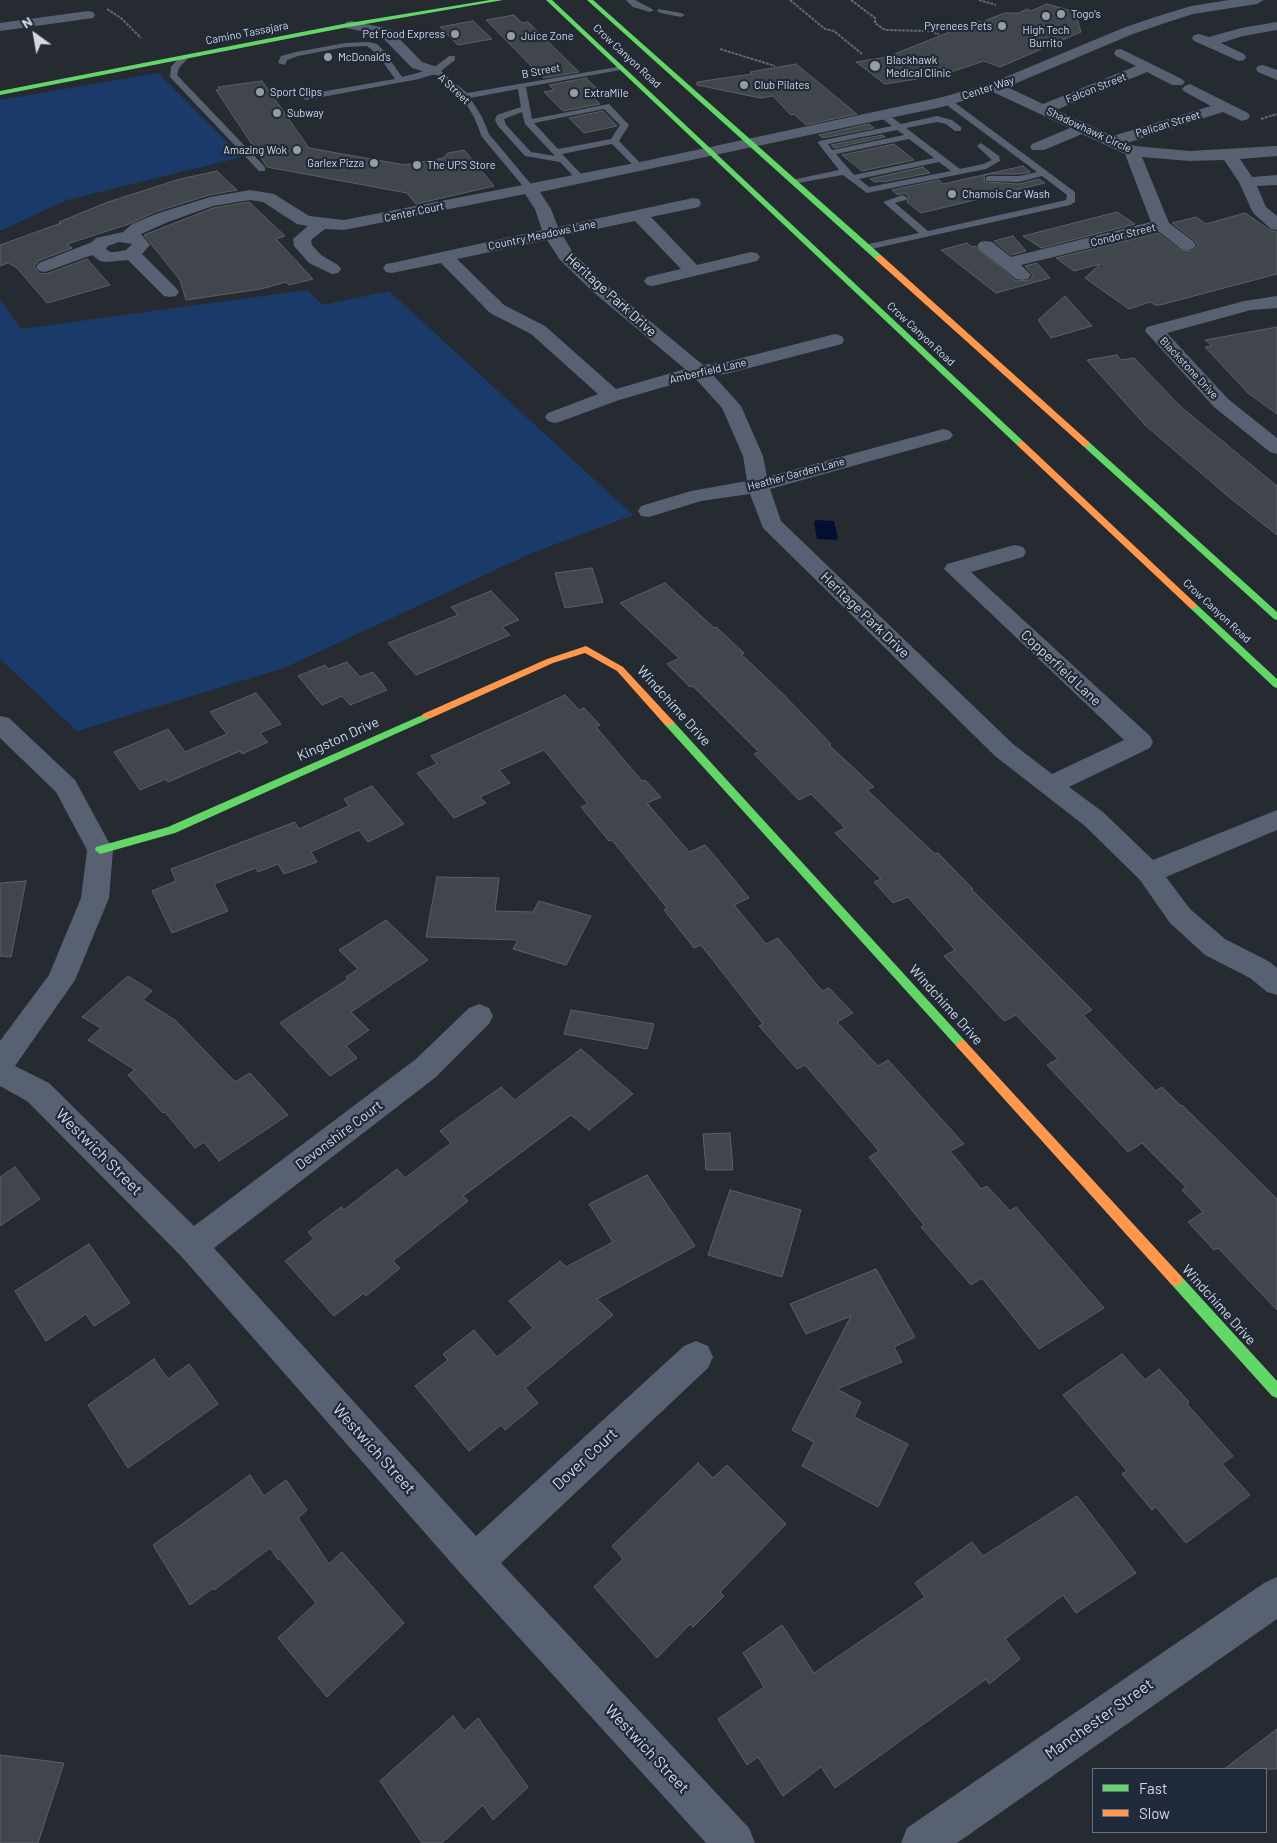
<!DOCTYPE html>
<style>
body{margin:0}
#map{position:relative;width:1277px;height:1843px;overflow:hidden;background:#262b32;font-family:Barlow,sans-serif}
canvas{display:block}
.legend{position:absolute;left:1092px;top:1768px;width:175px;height:65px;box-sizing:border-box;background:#202a38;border:1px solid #68707c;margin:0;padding:6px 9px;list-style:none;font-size:15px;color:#d3d9e3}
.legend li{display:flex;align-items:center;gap:10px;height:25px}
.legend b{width:25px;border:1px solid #68707c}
.north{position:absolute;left:10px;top:10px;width:50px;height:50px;-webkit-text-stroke:4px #202a38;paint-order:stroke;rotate:328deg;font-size:14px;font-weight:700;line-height:20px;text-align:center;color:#d3d9e3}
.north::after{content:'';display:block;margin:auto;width:18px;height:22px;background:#d3d9e3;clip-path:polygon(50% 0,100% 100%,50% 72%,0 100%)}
</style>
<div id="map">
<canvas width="1277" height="1843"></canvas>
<ul class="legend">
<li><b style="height:6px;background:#63d668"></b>Fast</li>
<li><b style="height:6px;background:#ff974d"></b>Slow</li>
</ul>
<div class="north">N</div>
</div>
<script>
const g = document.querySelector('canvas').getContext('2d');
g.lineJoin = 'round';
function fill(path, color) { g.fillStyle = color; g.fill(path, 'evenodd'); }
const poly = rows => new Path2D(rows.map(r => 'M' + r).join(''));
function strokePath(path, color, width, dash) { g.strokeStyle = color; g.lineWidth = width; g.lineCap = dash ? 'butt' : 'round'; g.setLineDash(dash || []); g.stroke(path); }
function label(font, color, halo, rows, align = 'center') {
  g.font = font + ' Barlow,sans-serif'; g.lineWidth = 4.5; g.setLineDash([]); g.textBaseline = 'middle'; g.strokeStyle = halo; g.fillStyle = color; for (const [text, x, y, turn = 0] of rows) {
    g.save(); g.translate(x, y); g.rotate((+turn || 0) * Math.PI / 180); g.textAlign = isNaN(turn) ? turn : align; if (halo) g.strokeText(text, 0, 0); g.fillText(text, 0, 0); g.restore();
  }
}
const green = poly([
 [158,73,242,157,67,200,0,231,0,100],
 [307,290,323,305,389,291,633,515,532,553,284,668,77,731,0,659,0,299,21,329]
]);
const water = poly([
 [816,520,834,521,838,538,836,540,817,539,814,522]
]);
const building = poly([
 [1047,4,1075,12,1081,32,1000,67,984,61,942,75,885,84,856,62,887,57,977,21,981,22,1005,13,1019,13,1027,9,1031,11,1047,4],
 [514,15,522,23,528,22,579,72,543,78,486,20,514,15],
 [473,21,492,39,458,45,440,27,473,21],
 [796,64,857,114,806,125,794,114,791,115,773,96,760,98,697,85,697,82,752,74,750,72,796,64],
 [586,78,604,95,593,97,600,104,563,111,544,92,554,90,549,85,586,78],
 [262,81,309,148,405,165,443,158,448,153,464,150,494,186,416,204,407,193,267,167,216,90,220,89,218,87,262,81],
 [603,111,617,126,584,133,569,118,603,111],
 [869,124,874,128,823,138,819,135,869,124],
 [882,135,885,137,834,148,831,145,882,135],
 [894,144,914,160,862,171,842,155,894,144],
 [1023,166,1030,172,1019,174,988,174,984,176,985,182,1019,184,1039,179,1045,183,921,213,907,202,909,196,904,193,898,195,892,190,939,180,943,184,1023,166],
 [923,167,930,173,883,182,881,181,875,182,870,179,923,167],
 [217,171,237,190,209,195,155,212,129,224,67,244,72,248,38,261,34,267,39,273,46,274,87,259,110,285,47,303,17,268,8,263,0,266,0,245,61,223,59,222,108,202,180,179,217,171],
 [249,202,285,236,276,239,313,279,289,285,286,282,261,289,186,300,180,280,144,235,213,208,249,202],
 [1117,212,1135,224,1041,248,1023,236,1117,212],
 [1245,213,1270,230,1277,232,1277,274,1160,305,1155,305,1150,302,1129,309,1085,278,1100,264,1074,271,1056,258,1158,233,1180,250,1193,251,1198,245,1194,240,1172,223,1196,217,1206,224,1245,213],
 [1013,236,1026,251,1011,255,994,241,1013,236],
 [967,243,972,247,975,246,1016,281,1030,280,1033,275,1025,266,1037,263,1050,278,996,293,941,250,967,243],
 [1065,296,1092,326,1051,338,1038,320,1065,296],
 [1277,327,1277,414,1248,393,1205,347,1212,346,1205,340,1277,327],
 [1117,355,1121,360,1134,358,1181,407,1277,486,1277,535,1230,498,1145,425,1087,360,1117,355],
 [592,568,603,602,565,608,555,573,592,568],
 [665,583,714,628,716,627,744,653,741,654,783,694,831,744,829,745,874,787,867,790,935,854,938,853,973,889,971,889,1092,1010,1083,1015,1156,1091,1162,1087,1181,1106,1182,1105,1277,1199,1277,1310,1218,1248,1214,1250,1188,1222,1203,1212,1182,1190,1186,1187,1142,1143,1128,1152,1047,1065,1058,1059,1016,1015,1004,1021,944,956,955,950,908,897,893,903,874,882,881,879,835,833,845,828,811,794,799,800,754,754,759,752,693,686,690,687,667,664,679,658,620,603,665,583],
 [491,591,519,620,502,627,510,635,416,675,388,643,458,615,451,607,491,591],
 [347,662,360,677,373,672,387,690,350,705,342,696,322,705,298,676,325,665,328,669,347,662],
 [256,693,281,724,260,733,268,742,242,754,240,751,168,782,166,779,140,790,114,752,168,729,185,752,227,734,210,712,256,693],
 [565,695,579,710,584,708,600,725,596,727,642,781,645,780,661,797,647,803,689,852,705,845,723,866,749,898,734,905,766,944,778,938,822,991,829,988,853,1013,837,1022,878,1066,888,1060,964,1144,950,1151,981,1189,987,1186,1010,1211,1016,1207,1104,1308,1039,1349,982,1278,971,1285,921,1227,924,1225,869,1157,879,1151,805,1065,797,1069,759,1026,763,1024,701,945,694,948,664,910,667,908,612,840,609,841,581,807,588,804,544,750,499,770,510,783,480,797,486,803,454,818,417,773,437,764,431,756,565,695],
 [372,786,404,824,368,842,359,830,311,852,317,862,284,874,278,864,258,872,256,868,214,884,228,911,172,933,152,891,176,881,171,869,295,822,299,829,349,806,344,799,372,786],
 [437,877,499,878,495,911,533,912,539,901,591,916,566,965,513,949,518,940,426,937,437,877],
 [26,881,11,957,0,956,0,883,26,881],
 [386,920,428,960,351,1012,369,1030,346,1046,357,1058,330,1076,280,1023,348,979,346,977,358,969,339,950,386,920],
 [128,976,152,991,143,1000,175,1020,235,1082,250,1073,288,1115,219,1161,204,1142,195,1148,165,1112,163,1113,128,1075,135,1070,88,1040,101,1028,82,1017,128,976],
 [571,1010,654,1024,647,1049,564,1034,571,1010],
 [581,1049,633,1094,589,1130,571,1115,463,1196,468,1201,393,1261,400,1268,366,1296,364,1293,334,1316,285,1261,314,1239,308,1232,341,1207,344,1210,397,1169,405,1178,451,1143,440,1131,501,1087,515,1100,581,1049],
 [730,1133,733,1170,706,1170,703,1134,730,1133],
 [15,1167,40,1199,0,1226,0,1177,15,1167],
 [647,1175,695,1246,597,1299,613,1315,525,1388,538,1403,505,1430,501,1425,469,1451,415,1386,448,1360,443,1354,474,1330,497,1357,533,1328,509,1301,560,1261,566,1267,613,1242,589,1204,647,1175],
 [730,1190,801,1210,782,1277,708,1255,730,1190],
 [89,1244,130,1303,94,1326,86,1314,46,1341,15,1291,89,1244],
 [876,1269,915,1337,894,1347,902,1362,837,1389,861,1402,854,1417,908,1444,878,1507,802,1466,814,1442,792,1430,851,1316,806,1334,790,1304,876,1269],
 [1122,1354,1145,1380,1159,1369,1189,1402,1187,1404,1233,1456,1222,1464,1250,1495,1186,1543,1156,1507,1152,1510,1122,1474,1127,1471,1063,1395,1122,1354],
 [154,1359,168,1379,189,1364,218,1404,128,1468,88,1405,154,1359],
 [698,1463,713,1478,727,1465,786,1524,720,1592,724,1596,693,1627,690,1624,657,1658,594,1587,623,1559,612,1546,698,1463],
 [250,1475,264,1496,286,1480,307,1510,298,1518,329,1564,342,1552,404,1623,327,1697,278,1638,316,1603,280,1559,278,1560,270,1548,214,1590,213,1588,190,1605,153,1545,250,1475],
 [1077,1496,1136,1573,1076,1613,1063,1595,1005,1639,1020,1659,989,1684,986,1679,835,1788,821,1767,783,1796,758,1757,747,1765,718,1719,764,1687,743,1653,782,1625,814,1673,925,1597,915,1583,972,1542,983,1556,1077,1496],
 [453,1716,464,1731,478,1718,528,1787,493,1820,483,1805,442,1843,422,1843,380,1781,453,1716],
 [1277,1729,1277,1769,1224,1769,1277,1729],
 [0,1755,64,1763,38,1843,0,1843,0,1755]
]);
const path = poly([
 [790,0,825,29,834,31,862,54],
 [851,0,875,18,875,23,885,30,926,31,939,34],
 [979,0,996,5],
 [107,9,121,18,141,38],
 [720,49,775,66],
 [1261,119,1277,114]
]);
const lane = poly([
 [626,0,635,0,654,10,650,12,633,7,626,0],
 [658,9,681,13,685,15,681,17,661,13,657,11,658,9],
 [368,42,377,44,384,51,402,77,432,69,449,56,455,56,455,60,441,71,467,93,623,66,624,68,620,70,526,87,532,119,609,104,629,125,619,141,644,167,640,170,637,169,612,144,562,154,585,178,583,180,577,180,560,162,525,156,498,126,495,120,497,115,521,107,518,89,470,98,482,117,489,134,535,189,533,191,527,191,482,137,474,117,462,97,440,77,435,74,419,79,306,100,302,97,303,95,395,79,378,55,367,46,345,47,298,56,287,60,285,65,278,63,281,56,296,52,345,43,368,42],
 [604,109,620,125,611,139,558,149,534,123,604,109],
 [522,112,525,124,555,156,531,152,506,125,504,119,522,112],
 [181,56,188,58,179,68,177,75,265,167,265,171,259,171,170,77,171,67,181,56],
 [944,99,950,99,1075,192,1075,202,1070,205,867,250,864,249,864,245,919,233,883,202,903,195,908,198,906,200,895,203,928,231,1066,200,1067,195,1042,176,1019,182,986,181,986,177,989,176,1019,176,1037,172,944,103,944,99],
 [880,113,886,113,901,124,937,116,952,120,961,127,961,131,955,131,946,124,937,122,906,128,960,169,983,164,992,160,977,146,981,143,999,156,1000,161,986,169,867,193,843,175,792,184,792,180,839,170,818,143,819,141,892,126,880,117,880,113],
 [897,130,904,135,832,150,828,144,897,130],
 [909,139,934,158,854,175,836,154,909,139],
 [939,162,951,171,869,187,859,179,939,162]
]);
const street = poly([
 [1229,0,1264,0,1257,4,1193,14,1165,23,1133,34,1007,87,1043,104,1136,66,1116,56,1114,53,1116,50,1121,49,1182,79,1185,82,1182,85,1172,85,1147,72,1056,110,1113,136,1211,106,1185,92,1182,89,1185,86,1190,84,1248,113,1250,116,1248,119,1242,121,1223,112,1127,143,1135,146,1189,151,1277,146,1277,156,1240,159,1252,177,1277,175,1277,185,1257,186,1266,207,1277,216,1277,230,1271,229,1253,213,1239,182,1224,160,1189,161,1142,157,1169,223,1193,241,1196,245,1193,249,1187,250,1181,249,1158,231,1021,265,1031,275,1028,279,1022,280,1016,279,980,250,977,246,980,242,986,241,992,242,1011,257,1151,222,1125,154,1082,134,1044,150,1032,150,1030,147,1032,144,1070,128,993,92,942,107,540,192,551,209,558,227,693,198,699,199,701,203,699,207,651,217,697,265,751,252,757,253,760,257,757,261,653,286,647,285,644,281,647,277,681,269,635,221,563,236,573,253,604,283,703,365,726,362,835,334,842,336,844,340,842,344,726,374,713,375,741,406,763,456,767,477,936,431,943,429,950,431,953,435,950,439,770,489,781,521,1013,744,1052,774,1124,740,944,569,947,564,1007,547,1015,545,1023,547,1026,552,1023,557,971,572,1150,736,1153,742,1150,748,1069,787,1103,812,1153,860,1277,810,1277,830,1166,877,1190,909,1225,939,1270,962,1277,968,1277,995,1267,992,1250,978,1205,955,1170,923,1140,880,1085,826,995,756,763,528,750,494,701,501,649,517,641,516,638,511,641,506,691,491,747,481,743,456,722,408,695,378,619,400,562,421,555,423,548,421,545,417,548,413,598,394,531,334,490,313,441,263,392,273,386,272,383,268,386,264,392,263,542,230,535,209,525,194,344,230,325,229,311,240,312,245,321,255,338,265,341,269,338,273,332,274,309,263,294,246,293,239,308,226,297,224,263,202,250,200,213,206,168,222,141,234,150,245,142,254,176,288,179,292,176,296,170,297,164,296,128,260,106,262,100,261,92,255,45,272,39,271,36,267,39,263,92,242,96,238,123,232,132,224,156,214,210,197,250,190,274,194,309,216,344,220,640,162,939,98,989,84,1123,28,1155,17,1191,6,1229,0],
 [547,240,560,260,592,291,685,369,616,389,545,326,504,305,457,259,547,240],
 [119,242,132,244,126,250,115,252,110,252,106,249,108,246,119,242],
 [88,11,93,12,95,15,93,18,0,31,0,23,88,11],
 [351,21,390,29,422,62,440,68,442,71,440,74,435,75,412,68,380,35,346,28,344,25,346,22,351,21],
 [1277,22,1277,30,1243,36,1221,43,1244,54,1246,57,1244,60,1239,61,1194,41,1192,38,1194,35,1199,34,1209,37,1241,28,1277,22],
 [1263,65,1277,70,1277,80,1258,72,1256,69,1258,66,1263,65],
 [1277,296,1277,308,1251,310,1167,333,1228,399,1277,438,1277,454,1270,452,1214,407,1145,331,1147,327,1244,301,1277,296],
 [0,716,9,718,75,780,113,850,109,898,75,980,15,1066,49,1083,194,1226,416,1059,469,1008,479,1004,489,1008,493,1016,489,1024,436,1077,214,1248,476,1536,684,1346,696,1341,708,1346,713,1357,708,1368,501,1563,749,1828,755,1843,706,1843,462,1575,181,1256,27,1101,0,1086,0,1041,49,975,81,898,87,850,56,792,0,738,0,716],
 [1277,1577,1277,1619,957,1843,901,1843,907,1828,1264,1583,1277,1577]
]);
const fast = poly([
 [490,0,503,0,343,28,0,95,0,91,343,24,490,0],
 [546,0,552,0,1024,442,1024,446,1018,446,546,0],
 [587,0,593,0,882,256,882,260,876,260,587,0],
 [1086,441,1089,442,1277,612,1277,620,1274,619,1083,446,1082,444,1086,441],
 [1193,603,1196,604,1277,679,1277,688,1274,687,1190,608,1190,604,1193,603],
 [427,713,432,716,431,718,175,833,100,854,95,850,96,847,168,827,427,713],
 [669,720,673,721,966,1042,968,1045,966,1048,962,1050,958,1048,665,725,664,723,669,720],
 [1176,1274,1181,1276,1277,1381,1277,1398,1272,1396,1171,1284,1169,1280,1171,1276,1176,1274]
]);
const slow = poly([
 [876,256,882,256,1089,442,1089,446,1083,446,876,260,876,256],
 [1021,441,1024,442,1196,604,1196,608,1190,608,1018,446,1017,444,1021,441],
 [586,646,623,667,673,721,674,723,673,725,665,725,617,671,585,653,553,663,431,718,423,718,422,716,423,714,547,659,586,646],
 [962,1040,966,1042,1181,1276,1183,1280,1181,1284,1176,1286,1171,1284,958,1048,956,1045,958,1042,962,1040]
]);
const markers = [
 [1061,14,5,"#969ca5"],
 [1046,16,5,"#969ca5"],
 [1002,26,5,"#969ca5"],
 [455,34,5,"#969ca5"],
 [511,36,5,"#969ca5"],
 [328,57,5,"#969ca5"],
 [875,66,6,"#969ca5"],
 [744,85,5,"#969ca5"],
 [260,92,5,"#969ca5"],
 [574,93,5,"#969ca5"],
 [277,113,5,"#969ca5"],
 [297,150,5,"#969ca5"],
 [374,163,5,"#969ca5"],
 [417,165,5,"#969ca5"],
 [952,194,5,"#969ca5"]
];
const farPoinames = [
 ["Togo's",1071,14],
 ["Pyrenees Pets",992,26,"right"],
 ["High Tech",1046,30,"center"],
 ["Burrito",1046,43,"center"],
 ["Pet Food Express",445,34,"right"],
 ["Juice Zone",521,36],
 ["McDonald's",338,57],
 ["Blackhawk",886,60],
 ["Medical Clinic",886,73],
 ["Club Pilates",754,85],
 ["Sport Clips",270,92],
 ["ExtraMile",584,93],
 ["Subway",287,113],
 ["Amazing Wok",287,150,"right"],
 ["Garlex Pizza",364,163,"right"],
 ["The UPS Store",427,165],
 ["Chamois Car Wash",962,194]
];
const farStreetnames = [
 ["Camino Tassajara",247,33,-11],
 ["Crow Canyon Road",627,56,43],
 ["B Street",541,71,-11],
 ["Center Way",988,88,-18],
 ["Falcon Street",1096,88,-22],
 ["A Street",454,89,43],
 ["Pelican Street",1168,124,-17],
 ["Shadowhawk Circle",1089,130,25],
 ["Center Court",414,212,-12],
 ["Country Meadows Lane",542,235,-12],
 ["Condor Street",1123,235,-14],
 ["Crow Canyon Road",921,334,43],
 ["Blackstone Drive",1189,368,47],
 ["Amberfield Lane",708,371,-13],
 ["Heather Garden Lane",796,474,-15],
 ["Crow Canyon Road",1217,611,43]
];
const streetNames = [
 ["Heritage Park Drive",611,295,42],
 ["Heritage Park Drive",865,615,44],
 ["Copperfield Lane",1061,668,43],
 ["Windchime Drive",674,706,48],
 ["Kingston Drive",338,739,-24],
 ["Windchime Drive",946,1005,48],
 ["Devonshire Court",339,1135,-37],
 ["Windchime Drive",1219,1305,48]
];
const nearStreetnames = [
 ["Westwich Street",99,1152,45],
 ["Westwich Street",374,1449,48],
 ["Dover Court",585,1459,-43],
 ["Manchester Street",1099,1719,-35],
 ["Westwich Street",647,1749,47]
];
fill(green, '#1a3a69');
fill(water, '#030f30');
fill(building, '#41464c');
strokePath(building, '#5b6066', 1);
strokePath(path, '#616873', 2, [3, 1]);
fill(lane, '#576171');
fill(street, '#576171');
fill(fast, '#63d668');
fill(slow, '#ff974d');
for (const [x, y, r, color] of markers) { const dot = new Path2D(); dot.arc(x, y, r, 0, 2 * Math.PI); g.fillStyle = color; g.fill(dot); strokePath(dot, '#202a38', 2); }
label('11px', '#d3d9e3', '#202a38', farPoinames, 'left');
label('11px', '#d3d9e3', '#202a38', farStreetnames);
label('14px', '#d3d9e3', '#202a38', streetNames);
label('16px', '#d3d9e3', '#202a38', nearStreetnames);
</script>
